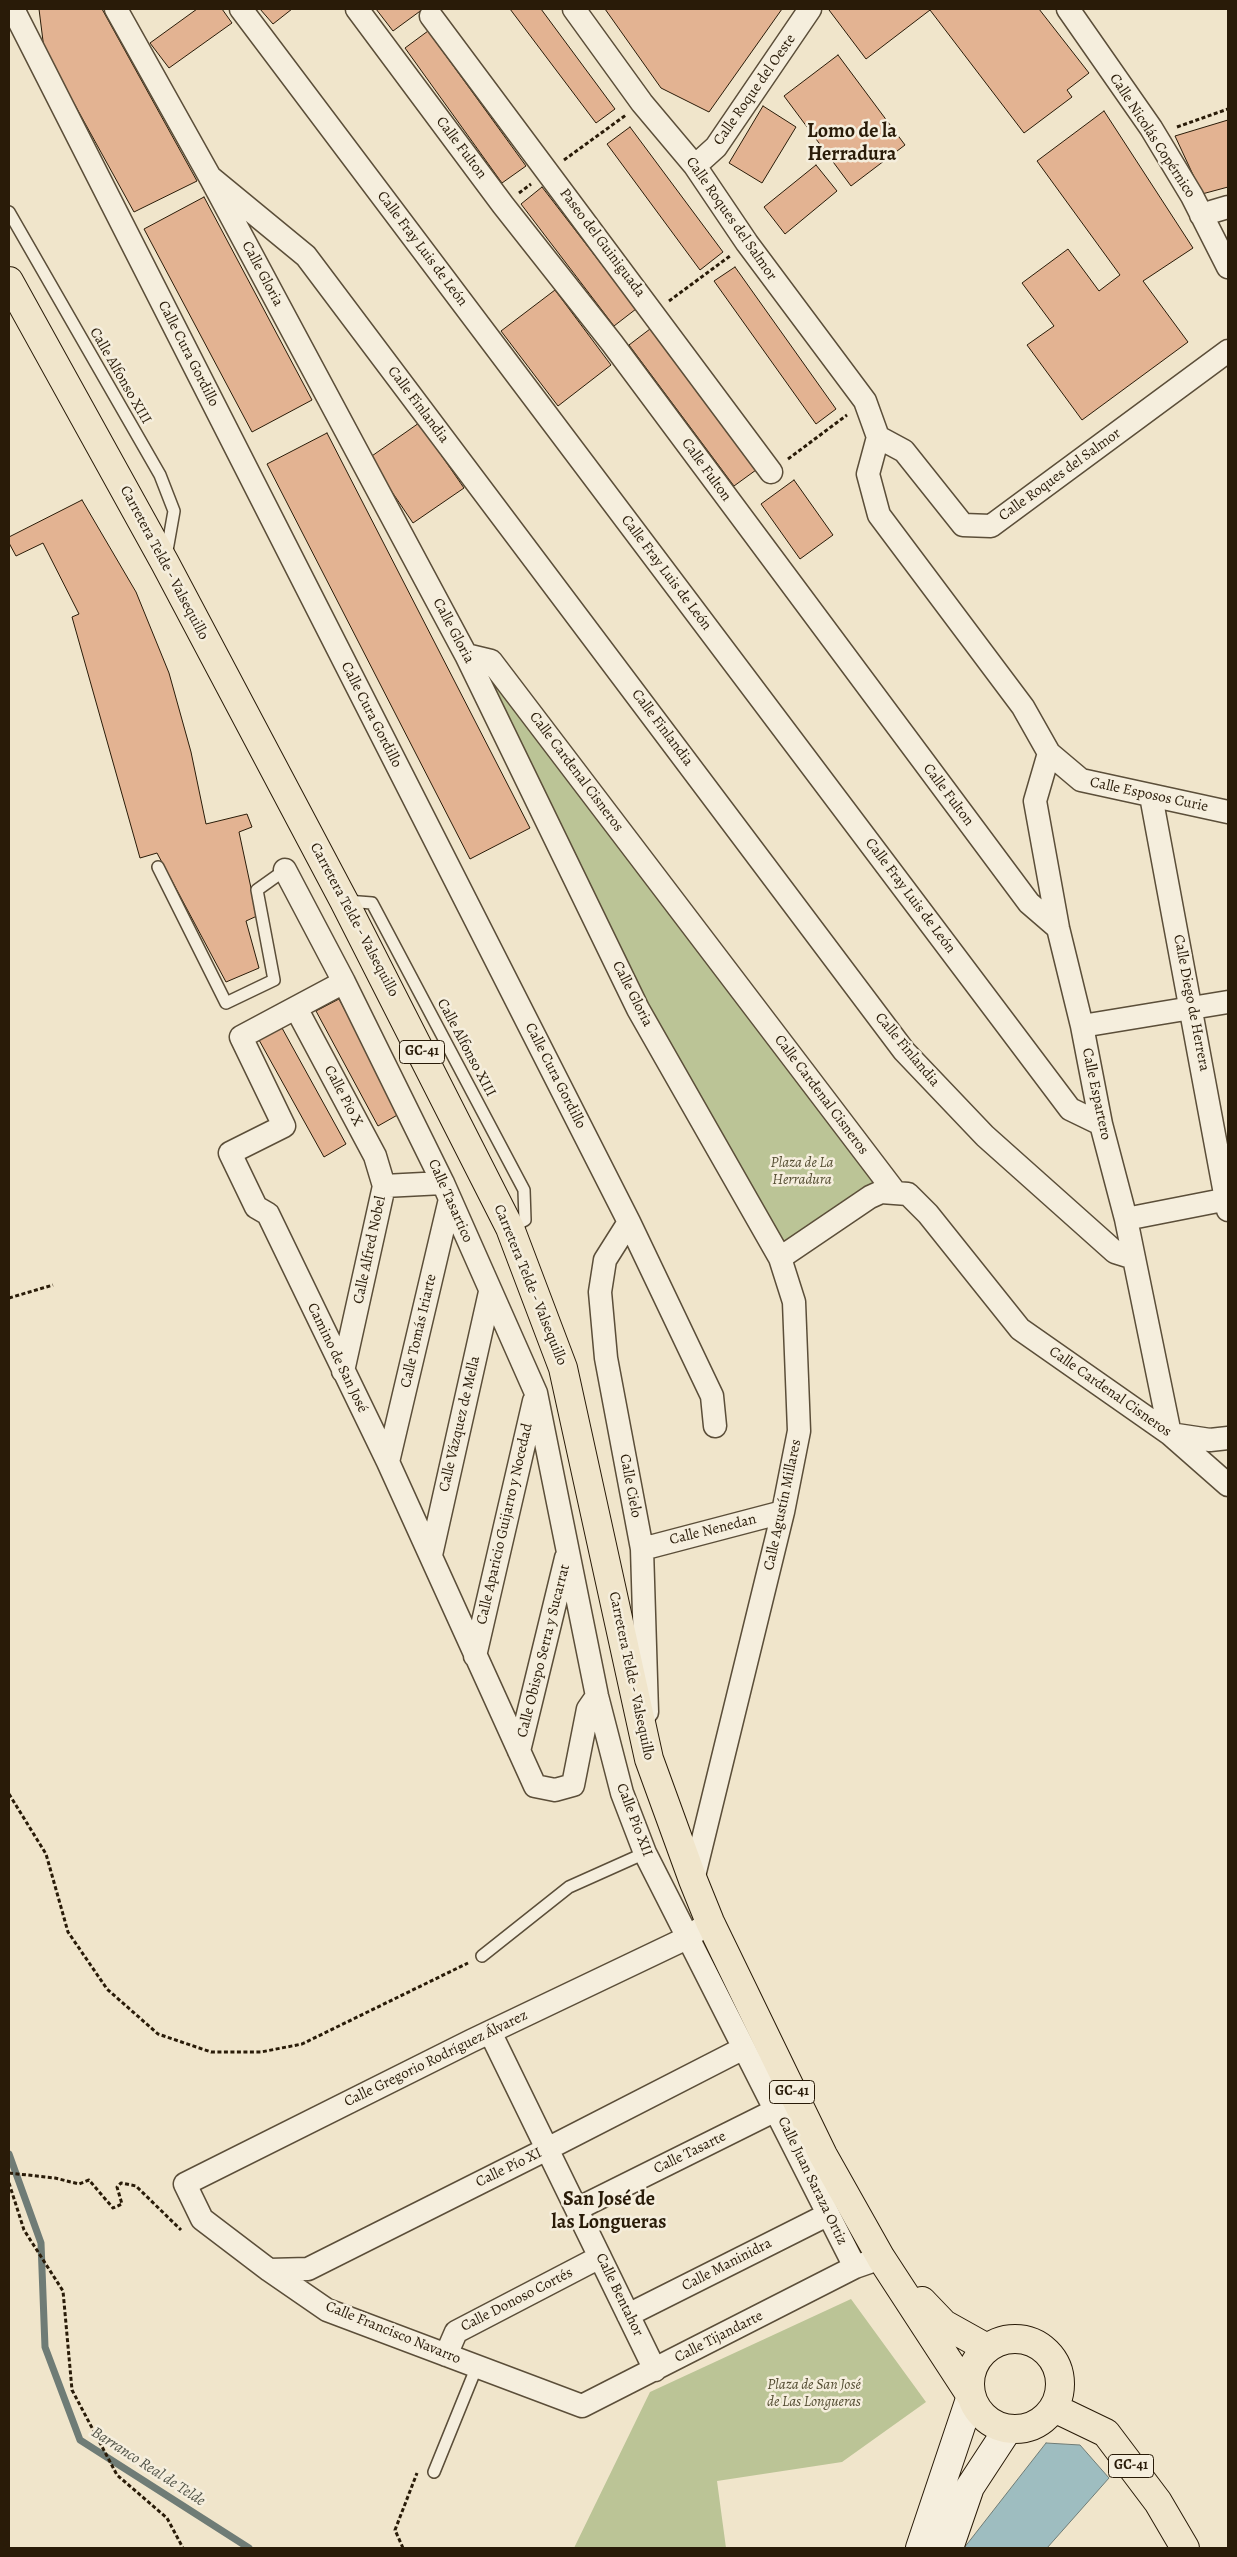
<!DOCTYPE html>
<meta charset="utf-8">
<style>
body{margin:0}
#map{position:relative;width:1237px;height:2557px;overflow:hidden;background:#f0e5cb;font-family:Alegreya,serif}
canvas{display:block}
.frame{position:absolute;inset:0;border:10px solid #291b08;pointer-events:none}
</style>
<div id="map">
<canvas width="1237" height="2557"></canvas>
<div class="frame"></div>
</div>
<script>
const g = document.querySelector('canvas').getContext('2d');
g.lineJoin = 'round';
function fill(path, color) { g.fillStyle = color; g.fill(path, 'evenodd'); }
const poly = rows => new Path2D(rows.map(r => 'M' + r).join(''));
function strokePath(path, color, width, dash) { g.strokeStyle = color; g.lineWidth = width; g.lineCap = dash ? 'butt' : 'round'; g.setLineDash(dash || []); g.stroke(path); }
function label(font, color, halo, rows, align = 'center') {
  g.font = font + ' Alegreya,serif'; g.lineWidth = 5; g.setLineDash([]); g.textBaseline = 'middle'; g.strokeStyle = halo; g.fillStyle = color; for (const [text, x, y, turn = 0] of rows) {
    g.save(); g.translate(x, y); g.rotate((+turn || 0) * Math.PI / 180); g.textAlign = isNaN(turn) ? turn : align; if (halo) g.strokeText(text, 0, 0); g.fillText(text, 0, 0); g.restore();
  }
}
const green = poly([
 [478,666,490,666,880,1185,784,1249,644,1009],
 [851,2299,926,2402,842,2462,717,2481,726,2548,574,2548,650,2392]
]);
const water = poly([
 [1046,2443,1080,2445,1109,2478,1047,2548,964,2548,1046,2443]
]);
const stream = poly([
 [9,2154,41,2243,45,2347,80,2440,249,2548]
]);
const building = poly([
 [39,9,102,9,197,181,134,212,44,49,39,9],
 [197,9,222,9,232,23,169,68,150,43,197,9],
 [260,9,292,9,273,24,260,9],
 [376,9,423,9,393,31,376,9],
 [510,9,541,9,615,109,596,123,510,9],
 [605,9,782,9,709,112,661,88,605,9],
 [830,9,1039,9,1089,73,1067,90,1072,97,1024,133,930,10,866,59,829,10,830,9],
 [428,31,526,166,502,183,405,48,428,31],
 [838,55,905,145,851,186,784,96,838,55],
 [763,106,796,127,762,183,729,163,763,106],
 [1104,111,1193,248,1143,281,1188,342,1082,420,1027,345,1054,326,1022,283,1068,249,1099,291,1120,275,1037,161,1104,111],
 [1228,120,1228,187,1202,194,1175,136,1228,120],
 [630,127,723,252,700,270,607,144,630,127],
 [816,165,837,191,785,234,764,207,816,165],
 [542,187,636,309,614,326,521,204,542,187],
 [204,197,312,400,252,432,144,229,204,197],
 [735,267,836,409,816,424,714,281,735,267],
 [555,290,611,365,558,406,501,331,555,290],
 [650,329,756,470,734,486,629,345,650,329],
 [419,423,464,488,413,523,369,458,419,423],
 [327,433,530,828,470,859,267,464,327,433],
 [794,480,833,535,800,559,761,504,794,480],
 [82,500,136,592,169,673,191,752,206,824,247,814,252,827,239,832,257,916,246,921,259,968,226,982,157,853,140,858,72,617,79,614,43,543,16,556,9,543,9,537,82,500],
 [339,999,401,1113,378,1126,316,1011,339,999],
 [282,1028,346,1144,324,1157,259,1040,282,1028]
]);
const path = poly([
 [1177,127,1228,109],
 [564,160,626,115],
 [519,193,531,184],
 [669,301,730,256],
 [788,459,847,415],
 [9,1298,53,1285],
 [9,1794,46,1854,68,1932,107,1989,158,2034,211,2052,261,2052,302,2044,468,1963],
 [9,2173,55,2178,79,2184,89,2180,113,2208,122,2204,117,2187,121,2183,136,2186,181,2230],
 [9,2183,24,2230,63,2291,72,2390,117,2475,167,2518,183,2548],
 [403,2548,395,2530,417,2473]
]);
const lane = poly([
 [9,212,160,475,174,511,166,556],
 [158,867,226,1003,274,980,257,890,285,870],
 [346,901,372,903,524,1190,525,1220,510,1228],
 [482,1956,569,1887,645,1853],
 [434,2472,477,2366]
]);
const street = poly([
 [13,9,629,1222,712,1396,715,1426],
 [116,9,210,177,466,655,638,1009,780,1258],
 [241,9,1070,1109,1101,1124],
 [357,9,503,205,612,343,1029,903,1058,928],
 [574,9,642,103,695,166,747,243,865,401,878,437,868,474,879,515,1023,707,1049,753,1081,780,1228,812],
 [1068,9,1151,128,1192,196,1228,267],
 [431,16,771,472],
 [695,166,716,147,810,9],
 [210,177,306,256,904,1051,985,1136,1115,1252,1134,1258],
 [1201,215,1228,207],
 [878,437,904,451,963,525,991,526,1228,351],
 [466,655,491,661,895,1192],
 [1049,753,1035,801,1058,928,1082,1026,1101,1124,1126,1219,1170,1434],
 [1151,796,1228,1210],
 [285,870,344,982,443,1183,536,1393,597,1696,622,1793,645,1853,855,2267,881,2258],
 [344,982,241,1037,284,1126,230,1153,256,1207,268,1214,388,1462,535,1786,555,1790,573,1785,588,1709,597,1696],
 [296,1008,375,1156,384,1186],
 [1082,1026,1228,1002],
 [1126,1219,1228,1199],
 [629,1222,605,1260,600,1292,606,1358,642,1549,647,1712],
 [343,1371,384,1186,443,1183],
 [1170,1434,1210,1440,1228,1438],
 [388,1462,450,1199],
 [642,1549,783,1512],
 [431,1555,490,1292],
 [475,1656,534,1401],
 [519,1751,566,1558],
 [693,1880,783,1512,799,1431,794,1302,780,1258,870,1197,881,1192,908,1194,928,1214,1020,1329,1170,1434,1228,1485],
 [701,1928,689,1937,471,2041,185,2184,202,2219,269,2270,327,2310,582,2406,855,2267],
 [490,2032,655,2370],
 [577,2209,776,2110],
 [269,2270,308,2269,547,2149,744,2048],
 [628,2315,827,2215],
 [446,2355,456,2332,600,2257]
]);
const secondary = poly([
 [920,2548,971,2396],
 [949,2548,970,2487,1008,2429]
]);
const primary = poly([
 [9,281,165,563,344,901,510,1228,563,1368,649,1759,693,1880,710,1922,823,2155,881,2258,971,2396],
 [922,2301,944,2324,987,2348],
 '970 2384a45 45 0 1 1 90 0a45 45 0 1 1-90 0Z',
 [1054,2408,1106,2433,1158,2502,1185,2548]
]);
const shields = [
 [422,1052,45],
 [792,2092,45],
 [1131,2466,45]
];
const shieldNames = [
 ["GC-41",422,1052],
 ["GC-41",792,2092],
 ["GC-41",1131,2466]
];
const streetNames = [
 ["Calle Roque del Oeste",755,90,-55],
 ["Calle Nicolás Copérnico",1152,136,57],
 ["Calle Fulton",461,148,53],
 ["Calle Roques del Salmor",731,219,55],
 ["Paseo del Guiniguada",602,243,53],
 ["Calle Fray Luis de León",422,249,53],
 ["Calle Gloria",262,274,62],
 ["Calle Cura Gordillo",188,354,63],
 ["Calle Alfonso XIII",120,376,60],
 ["Calle Finlandia",418,405,53],
 ["Calle Fulton",706,470,54],
 ["Calle Roques del Salmor",1060,475,-36],
 ["Carretera Telde - Valsequillo",164,563,62],
 ["Calle Fray Luis de León",666,573,53],
 ["Calle Gloria",453,631,62],
 ["Calle Cura Gordillo",371,715,63],
 ["Calle Finlandia",662,728,53],
 ["Calle Cardenal Cisneros",576,772,53],
 ["Calle Fulton",948,795,53],
 ["Calle Esposos Curie",1149,795,12],
 ["Calle Fray Luis de León",910,896,53],
 ["Carretera Telde - Valsequillo",354,920,62],
 ["Calle Gloria",632,994,63],
 ["Calle Diego de Herrera",1191,1003,79],
 ["Calle Alfonso XIII",466,1048,62],
 ["Calle Finlandia",907,1050,50],
 ["Calle Cura Gordillo",555,1076,63],
 ["Calle Espartero",1096,1094,78],
 ["Calle Cardenal Cisneros",821,1095,53],
 ["Calle Pio X",343,1096,62],
 ["Calle Tasartico",450,1201,66],
 ["Calle Alfred Nobel",370,1250,-78],
 ["Carretera Telde - Valsequillo",530,1285,68],
 ["Calle Tomás Iriarte",419,1331,-77],
 ["Camino de San José",337,1358,64],
 ["Calle Cardenal Cisneros",1110,1392,35],
 ["Calle Vázquez de Mella",460,1424,-77],
 ["Calle Cielo",630,1486,79],
 ["Calle Agustín Millares",783,1505,-78],
 ["Calle Aparicio Guijarro y Nocedad",505,1524,-77],
 ["Calle Nenedan",713,1530,-14],
 ["Calle Obispo Serra y Sucarrat",544,1651,-76],
 ["Carretera Telde - Valsequillo",631,1676,78],
 ["Calle Pio XII",634,1820,69],
 ["Calle Gregorio Rodríguez Álvarez",436,2059,-26],
 ["Calle Tasarte",690,2153,-26],
 ["Calle Pío XI",509,2168,-26],
 ["Calle Juan Saraza Ortiz",812,2181,64],
 ["Calle Maninidra",727,2265,-27],
 ["Calle Bentahor",619,2295,64],
 ["Calle Donoso Cortés",517,2300,-27],
 ["Calle Francisco Navarro",393,2333,22],
 ["Calle Tijandarte",719,2337,-27]
];
const parkNames = [
 ["Plaza de La",802,1163],
 ["Herradura",802,1180],
 ["Plaza de San José",814,2385],
 ["de Las Longueras",814,2402]
];
const waterNames = [
 ["Barranco Real de Telde",148,2467,33]
];
const districtNames = [
 ["Lomo de la",852,132],
 ["Herradura",852,155],
 ["San José de",609,2200],
 ["las Longueras",609,2223]
];
fill(green, '#bbc496');
fill(water, '#9ebdc0');
strokePath(water, '#6f7c76', 1);
strokePath(stream, '#6f7c76', 7);
fill(building, '#e3b392');
strokePath(building, '#291b08', 1);
strokePath(lane, '#5b4e39', 14);
strokePath(street, '#5b4e39', 25);
strokePath(secondary, '#291b08', 30);
strokePath(primary, '#291b08', 30);
strokePath(path, '#291b08', 3, [4, 2.5]);
strokePath(lane, '#f5eedd', 11);
strokePath(street, '#f5eedd', 22);
strokePath(secondary, '#f5eedd', 28);
strokePath(primary, '#f0e5cb', 28);
for (const [x, y, w] of shields) { const box = new Path2D(); box.roundRect(x - w / 2, y - 11.5, w, 23, 4); g.fillStyle = '#f5eedd'; g.fill(box); strokePath(box, '#291b08', 1); }
label('bold 14px', '#291b08', null, shieldNames);
label('15px', '#291b08', '#f5eedd', streetNames);
label('italic 15px', '#554e33', '#f5eedd', parkNames);
label('italic 16px', '#525448', '#f5eedd', waterNames);
label('bold 20px', '#291b08', '#f5eedd', districtNames);
</script>
